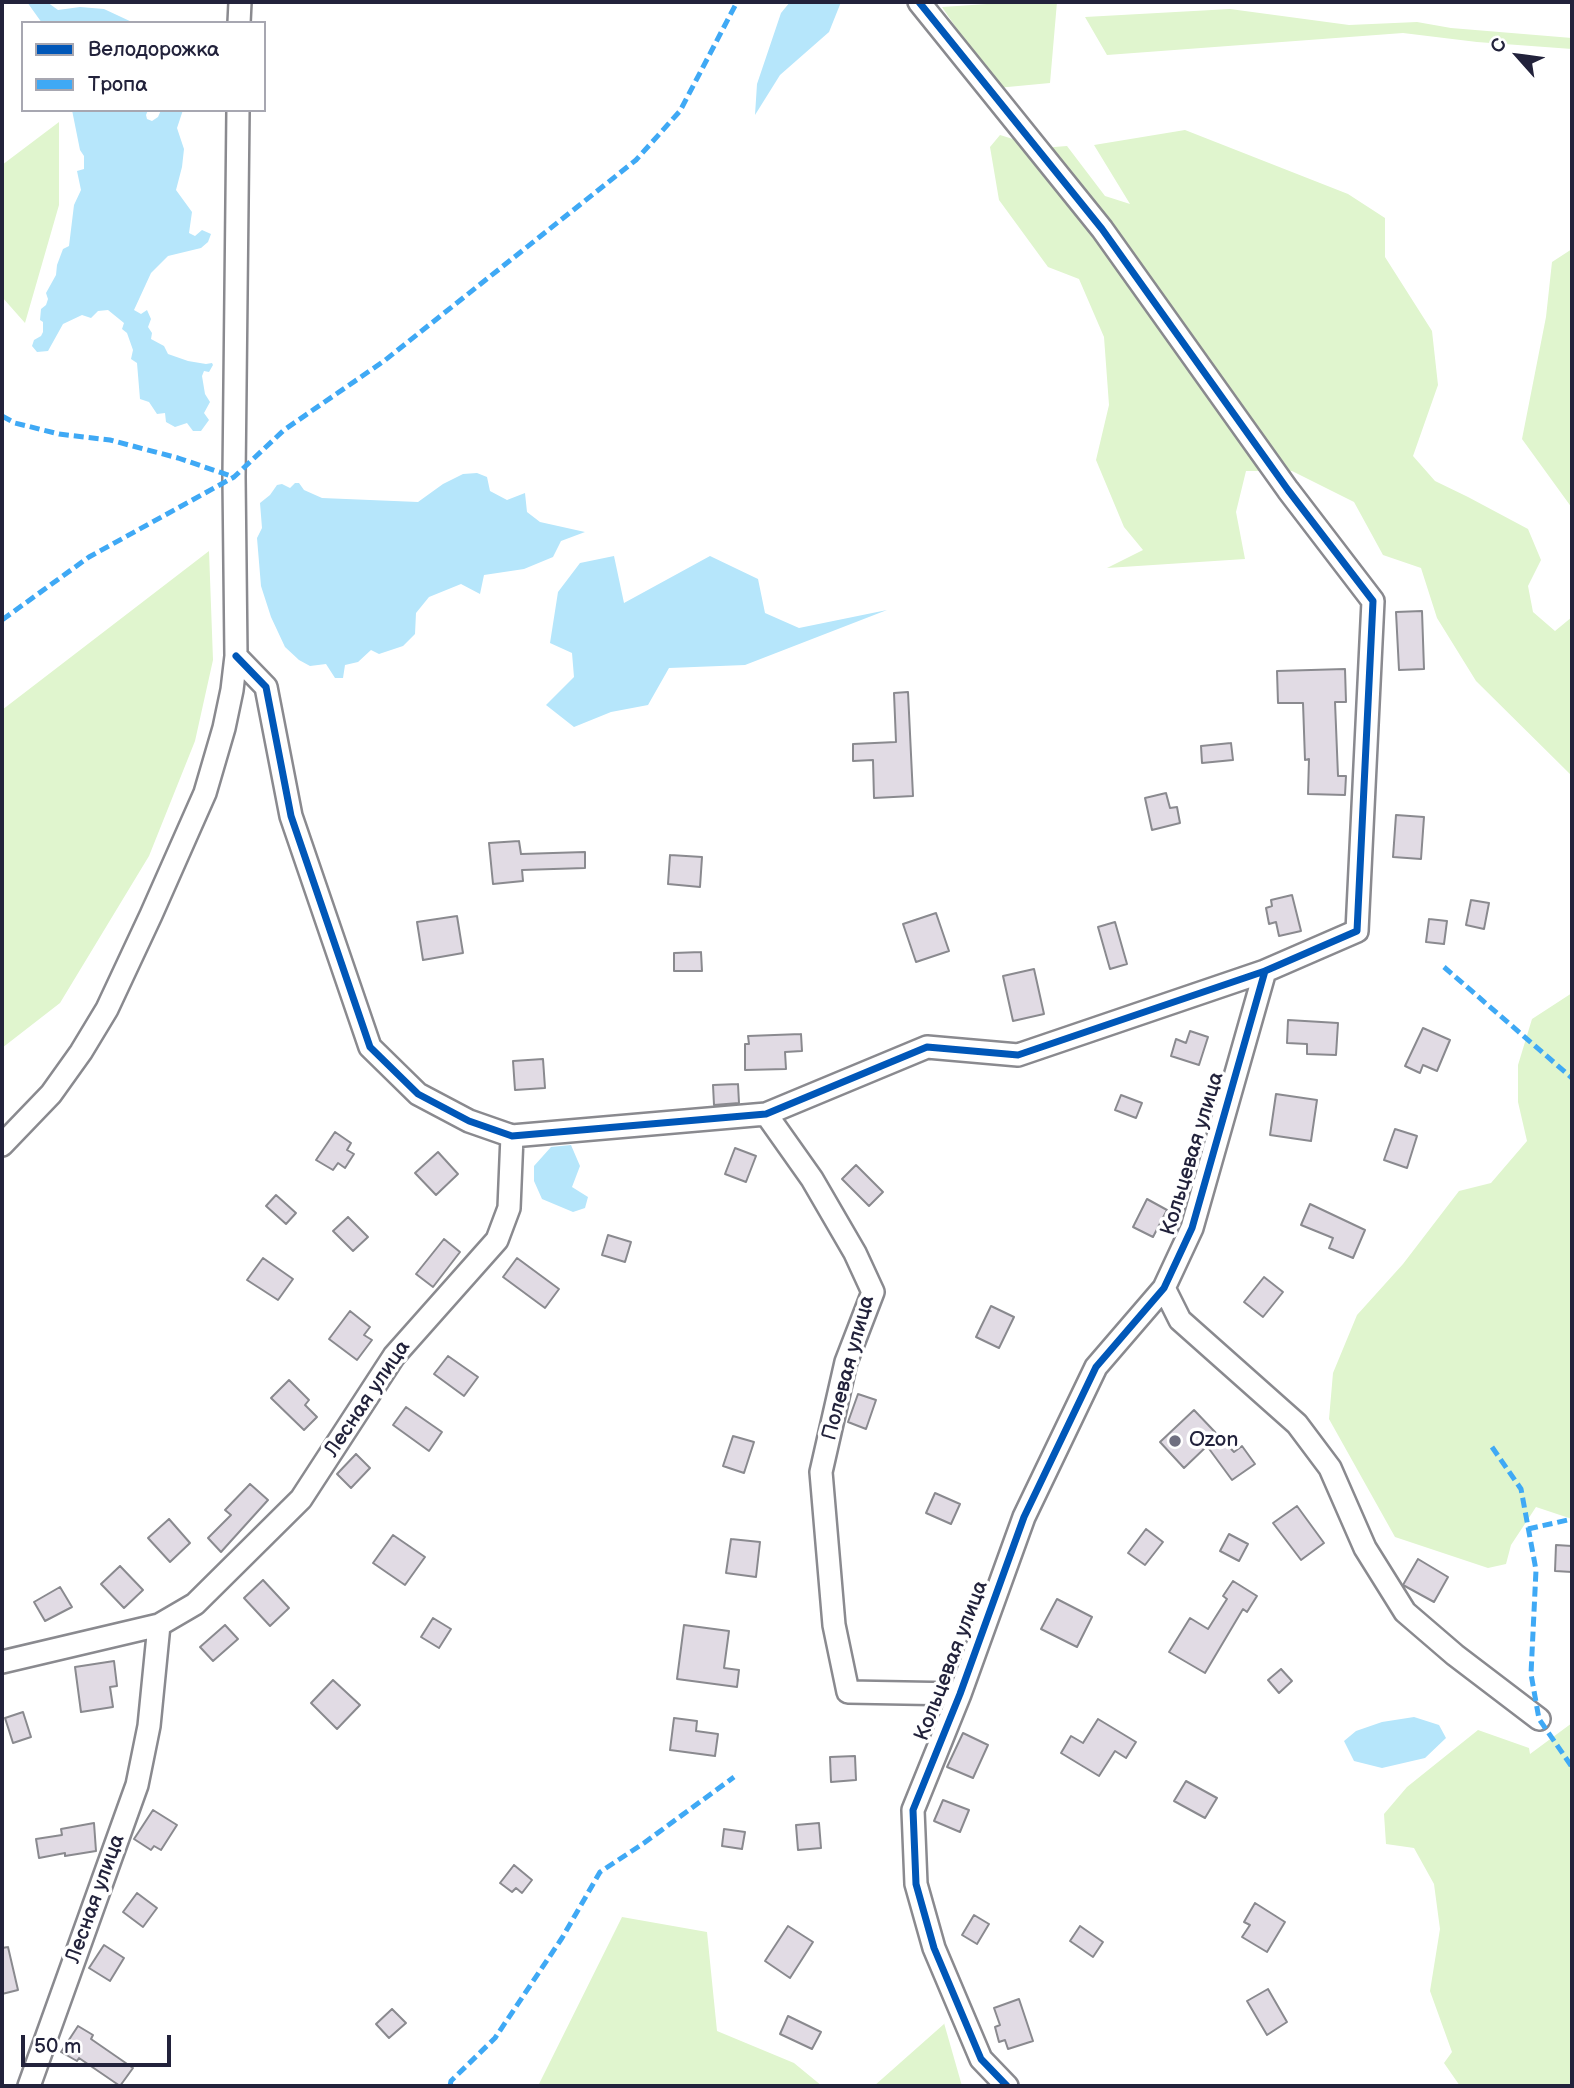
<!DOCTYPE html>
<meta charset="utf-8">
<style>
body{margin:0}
#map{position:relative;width:1574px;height:2088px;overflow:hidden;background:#fff;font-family:"Balsamiq Sans",sans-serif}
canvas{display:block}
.frame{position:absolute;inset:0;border:4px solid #22223b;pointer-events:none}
.legend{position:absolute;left:21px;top:21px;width:245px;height:91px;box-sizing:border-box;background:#fff;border:2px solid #a7a7b1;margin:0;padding:9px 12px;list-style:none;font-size:21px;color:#22223b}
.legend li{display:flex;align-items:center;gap:14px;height:35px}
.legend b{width:35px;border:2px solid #a7a7b1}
.north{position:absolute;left:1483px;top:21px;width:70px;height:70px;-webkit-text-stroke:5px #fff;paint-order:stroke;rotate:298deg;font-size:19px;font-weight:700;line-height:28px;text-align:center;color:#22223b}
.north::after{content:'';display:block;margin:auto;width:24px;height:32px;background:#22223b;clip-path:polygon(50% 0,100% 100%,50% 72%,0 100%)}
.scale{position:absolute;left:21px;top:2035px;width:150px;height:32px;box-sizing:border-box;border:4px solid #22223b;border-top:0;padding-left:9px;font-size:21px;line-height:24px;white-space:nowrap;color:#22223b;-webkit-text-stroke:5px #fff;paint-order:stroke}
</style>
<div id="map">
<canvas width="1574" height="2088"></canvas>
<div class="frame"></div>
<ul class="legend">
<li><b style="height:9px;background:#0057b8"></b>Велодорожка</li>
<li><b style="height:9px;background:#3fa9f5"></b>Тропа</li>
</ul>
<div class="north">С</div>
<div class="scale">50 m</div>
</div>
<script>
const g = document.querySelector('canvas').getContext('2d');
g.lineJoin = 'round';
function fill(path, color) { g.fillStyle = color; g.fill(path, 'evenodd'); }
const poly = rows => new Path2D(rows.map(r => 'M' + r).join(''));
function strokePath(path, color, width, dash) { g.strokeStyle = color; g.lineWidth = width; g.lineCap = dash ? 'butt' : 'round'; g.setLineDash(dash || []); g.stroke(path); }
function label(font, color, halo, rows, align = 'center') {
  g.font = font + ' "Balsamiq Sans",sans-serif'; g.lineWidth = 7; g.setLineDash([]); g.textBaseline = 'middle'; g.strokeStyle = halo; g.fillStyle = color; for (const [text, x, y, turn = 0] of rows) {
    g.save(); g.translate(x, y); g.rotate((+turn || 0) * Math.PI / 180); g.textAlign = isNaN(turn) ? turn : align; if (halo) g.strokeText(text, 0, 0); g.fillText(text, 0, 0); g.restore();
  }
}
const green = poly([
 [1017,2,1057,2,1050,83,997,88,942,7],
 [1230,9,1349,25,1417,22,1451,28,1572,38,1572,49,1477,42,1403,33,1107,55,1085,17],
 [59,122,59,205,25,323,2,297,2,165],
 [1185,130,1348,194,1385,218,1385,257,1432,331,1438,385,1413,456,1435,481,1468,497,1528,529,1541,560,1528,586,1533,612,1555,631,1572,617,1572,776,1476,681,1437,618,1421,568,1383,555,1354,502,1292,471,1246,471,1236,512,1245,559,1107,568,1143,550,1124,527,1096,460,1109,405,1104,337,1079,279,1048,267,999,200,990,147,1000,135,1042,148,1067,146,1105,196,1130,204,1094,145],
 [1572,249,1572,508,1522,439,1546,317,1552,262],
 [209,551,213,660,195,741,149,856,60,1003,2,1048,2,710],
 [1572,993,1572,1519,1536,1507,1511,1545,1506,1564,1488,1568,1395,1537,1329,1419,1333,1373,1357,1315,1403,1264,1459,1191,1491,1183,1527,1141,1518,1102,1518,1065,1532,1019],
 [1572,1723,1572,2086,1460,2086,1444,2063,1452,2052,1430,1991,1440,1929,1434,1884,1414,1848,1386,1844,1384,1814,1407,1787,1478,1730,1529,1748,1530,1754],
 [622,1917,707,1932,717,2031,794,2063,822,2086,538,2086],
 [944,2023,962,2086,874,2086,944,2024]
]);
const water = poly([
 [27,2,47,2,58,10,80,7,104,9,134,23,42,23],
 [790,2,841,2,829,32,780,75,755,115,757,84,781,13],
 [72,110,148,110,146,115,147,119,152,121,158,117,161,110,183,110,177,128,184,149,182,167,176,190,192,212,189,233,195,236,202,230,211,234,208,242,201,248,168,256,151,273,134,310,141,314,147,310,151,319,148,327,152,333,151,339,164,346,168,354,188,361,206,364,212,363,213,365,209,372,204,371,202,376,205,394,210,402,204,413,209,420,201,431,193,431,187,423,175,427,166,422,165,413,157,414,149,402,140,399,137,363,131,359,133,350,127,333,122,329,124,323,108,310,98,311,91,318,82,315,63,324,48,351,37,352,32,346,34,340,41,336,43,332,43,322,40,320,41,309,46,305,48,299,46,293,56,275,57,265,63,249,69,246,74,205,81,190,77,171,84,169,84,156,80,150],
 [477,473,487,477,490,491,507,500,525,493,527,512,540,522,585,532,561,541,553,557,524,569,484,575,480,594,461,584,429,597,416,613,415,634,403,646,379,654,371,650,358,662,345,665,343,678,335,678,326,664,310,666,299,660,285,647,271,617,261,586,257,538,262,528,260,503,270,495,277,485,282,484,290,488,295,483,299,483,304,490,322,498,418,502,443,484,463,474],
 [614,556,624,603,710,556,758,579,765,613,799,628,887,610,745,665,669,668,648,705,611,712,574,727,546,705,574,677,572,653,550,643,558,592,580,563],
 [571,1145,580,1166,572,1187,588,1197,585,1208,573,1212,542,1199,534,1181,534,1166,551,1147],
 [1414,1717,1439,1725,1446,1738,1425,1758,1382,1768,1354,1761,1344,1741,1356,1731,1382,1722]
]);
const building = poly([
 [1422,611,1424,669,1399,670,1396,612,1422,611],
 [1345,669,1346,702,1335,702,1338,776,1346,776,1345,795,1308,794,1309,759,1305,760,1303,703,1278,703,1277,671,1345,669],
 [908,692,913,796,874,798,873,760,853,761,853,744,896,742,894,693,908,692],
 [1231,743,1233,760,1202,763,1201,746,1231,743],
 [1166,793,1170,808,1177,807,1180,823,1152,830,1145,798,1166,793],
 [1396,815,1424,817,1421,859,1393,857,1396,815],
 [519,841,521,854,585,852,585,868,522,870,523,881,493,884,489,843,519,841],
 [670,855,702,857,700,887,668,884,670,855],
 [1292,895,1301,931,1279,936,1276,922,1269,924,1266,908,1272,906,1271,900,1292,895],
 [1471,900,1489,903,1484,929,1466,925,1471,900],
 [936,913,949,951,916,962,903,924,936,913],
 [457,916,463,953,423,960,417,922,457,916],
 [1429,919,1447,921,1444,944,1426,942,1429,919],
 [1115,922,1127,964,1110,969,1098,927,1115,922],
 [701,952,702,971,674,971,674,953,701,952],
 [1034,969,1044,1014,1013,1021,1003,976,1034,969],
 [1288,1020,1338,1023,1336,1055,1307,1054,1307,1044,1287,1043,1288,1020],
 [1423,1028,1450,1040,1437,1071,1423,1065,1420,1073,1405,1066,1423,1028],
 [1190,1031,1208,1037,1199,1065,1171,1056,1176,1039,1186,1043,1190,1031],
 [801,1034,802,1051,785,1052,786,1069,745,1070,745,1044,749,1044,748,1036,801,1034],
 [543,1059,545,1088,515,1090,513,1061,543,1059],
 [738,1084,739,1103,714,1105,713,1085,738,1084],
 [1276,1094,1317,1100,1311,1141,1270,1135,1276,1094],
 [1121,1095,1142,1103,1136,1118,1115,1110,1121,1095],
 [1395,1129,1417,1136,1407,1168,1384,1160,1395,1129],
 [335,1132,351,1143,347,1150,354,1154,345,1168,338,1163,333,1170,316,1160,335,1132],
 [735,1148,756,1156,746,1182,725,1174,735,1148],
 [438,1152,458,1174,436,1195,415,1173,438,1152],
 [856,1165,883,1192,869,1206,842,1179,856,1165],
 [276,1195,296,1213,286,1224,266,1206,276,1195],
 [1147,1199,1167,1210,1153,1237,1133,1227,1147,1199],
 [1310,1204,1365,1230,1353,1258,1329,1248,1333,1238,1301,1225,1310,1204],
 [348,1217,368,1237,353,1251,333,1231,348,1217],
 [608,1235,631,1242,625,1262,602,1255,608,1235],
 [444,1239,460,1252,433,1287,416,1274,444,1239],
 [263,1258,293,1279,278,1300,247,1280,263,1258],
 [517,1258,559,1289,545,1308,503,1277,517,1258],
 [1264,1277,1283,1292,1263,1317,1244,1302,1264,1277],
 [991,1306,1014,1317,999,1348,976,1337,991,1306],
 [350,1311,370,1327,364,1335,372,1340,357,1360,329,1339,350,1311],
 [448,1356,478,1377,464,1396,434,1374,448,1356],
 [289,1380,309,1400,305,1405,317,1417,304,1430,271,1398,289,1380],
 [858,1394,876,1400,866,1429,848,1422,858,1394],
 [406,1407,442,1432,429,1451,393,1425,406,1407],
 [1194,1410,1234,1452,1242,1446,1255,1464,1232,1480,1207,1446,1184,1468,1160,1442,1194,1410],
 [733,1436,754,1442,744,1473,723,1466,733,1436],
 [356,1454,370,1468,351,1488,337,1474,356,1454],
 [250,1484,268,1500,221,1552,208,1538,231,1515,225,1510,250,1484],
 [935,1493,960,1504,951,1524,926,1513,935,1493],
 [1297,1506,1324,1543,1301,1560,1273,1523,1297,1506],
 [169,1519,190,1543,170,1562,148,1538,169,1519],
 [1146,1529,1163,1542,1145,1565,1128,1553,1146,1529],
 [1229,1534,1248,1544,1239,1561,1220,1551,1229,1534],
 [393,1535,425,1557,405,1585,373,1563,393,1535],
 [731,1539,760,1542,756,1577,726,1573,731,1539],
 [1556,1545,1572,1546,1572,1572,1555,1571,1556,1545],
 [1418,1559,1448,1577,1434,1602,1403,1585,1418,1559],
 [120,1566,143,1590,124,1608,101,1584,120,1566],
 [263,1580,289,1608,270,1626,244,1598,263,1580],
 [1233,1581,1257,1596,1247,1612,1243,1609,1205,1673,1169,1652,1190,1618,1208,1629,1227,1599,1223,1596,1233,1581],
 [60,1587,72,1607,45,1621,34,1602,60,1587],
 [1057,1599,1092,1617,1077,1647,1041,1629,1057,1599],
 [433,1618,451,1629,439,1648,421,1637,433,1618],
 [225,1625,238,1639,213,1661,200,1647,225,1625],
 [684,1625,729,1631,724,1668,739,1670,737,1687,677,1679,684,1625],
 [114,1661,117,1686,110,1687,113,1707,81,1712,75,1667,114,1661],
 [1281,1669,1292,1681,1279,1693,1268,1680,1281,1669],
 [333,1680,360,1705,337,1729,311,1703,333,1680],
 [23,1712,31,1737,13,1743,5,1718,23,1712],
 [674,1718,697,1721,696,1731,718,1734,715,1756,670,1750,674,1718],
 [1098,1719,1136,1742,1126,1758,1115,1751,1099,1776,1061,1753,1071,1736,1083,1743,1098,1719],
 [963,1733,988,1745,973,1778,947,1767,963,1733],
 [855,1756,856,1780,831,1782,830,1757,855,1756],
 [1186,1781,1217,1798,1205,1818,1174,1801,1186,1781],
 [943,1800,969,1810,960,1832,934,1821,943,1800],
 [153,1810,177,1825,161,1850,154,1846,151,1850,134,1839,153,1810],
 [94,1823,96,1851,65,1856,65,1853,39,1858,36,1839,62,1835,61,1829,94,1823],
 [819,1823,821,1848,798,1850,796,1825,819,1823],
 [724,1829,745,1832,742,1849,722,1846,724,1829],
 [514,1865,532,1880,522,1893,516,1888,512,1892,500,1883,514,1865],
 [137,1893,157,1908,143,1927,123,1912,137,1893],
 [1255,1903,1285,1922,1267,1952,1242,1937,1250,1925,1244,1922,1255,1903],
 [974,1915,989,1924,977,1944,962,1935,974,1915],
 [788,1926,813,1942,790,1978,765,1961,788,1926],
 [1080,1926,1103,1942,1093,1957,1070,1941,1080,1926],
 [104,1945,124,1958,110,1981,89,1968,104,1945],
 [8,1947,18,1990,2,1994,2,1948,8,1947],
 [1268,1989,1287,2022,1267,2035,1247,2001,1268,1989],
 [1019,1999,1033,2041,1008,2049,1005,2040,999,2042,995,2027,1000,2025,994,2008,1019,1999],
 [392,2009,406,2023,389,2038,376,2024,392,2009],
 [788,2016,821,2032,812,2049,780,2034,788,2016],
 [78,2026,93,2035,91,2039,133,2068,120,2086,79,2058,77,2061,61,2052,78,2026]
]);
const minor = poly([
 [919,2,1102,229,1288,490,1373,601,1357,931,1265,971,1192,1228,1164,1288,1096,1367,1024,1517,960,1694,913,1810,916,1884,934,1948,981,2059,1007,2086],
 [239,23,240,2],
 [236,656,266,687,291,816,370,1047,418,1094,469,1121,512,1136,766,1114,927,1047,1018,1055,1265,971],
 [766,1114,812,1179,855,1253,873,1292,846,1362,821,1472,834,1625,848,1692,960,1694],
 [2,1145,51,1094,81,1052,107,1009,151,915,205,793,224,728,232,690,236,656,234,477,238,110],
 [1164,1288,1180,1320,1297,1424,1330,1468,1365,1548,1405,1612,1455,1655,1539,1719],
 [2,1662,159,1625,195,1604,301,1499,394,1356,497,1240,509,1208,512,1136],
 [29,2086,137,1785,149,1726,159,1625]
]);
const quiet = poly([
 [2,416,15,423,59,434,110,440,178,458,234,477],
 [2,620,89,557,234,477,284,430,384,361,636,160,680,111,737,2],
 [1444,967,1572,1078],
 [1492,1447,1521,1489,1536,1570,1531,1674,1539,1719,1572,1767],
 [1528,1529,1572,1519],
 [450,2086,451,2081,495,2038,562,1938,600,1872,644,1843,734,1777]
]);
const cycleway = poly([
 [919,2,1102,229,1288,490,1373,601,1357,931,1265,971,1192,1228,1164,1288,1096,1367,1024,1517,960,1694,913,1810,916,1884,934,1948,981,2059,1007,2086],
 [236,656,266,687,291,816,370,1047,418,1094,469,1121,512,1136,766,1114,927,1047,1018,1055,1265,971]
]);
const markers = [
 [1175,1441,7,"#6f6f80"]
];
const streetNames = [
 ["Кольцевая улица",1193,1154,-73],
 ["Полевая улица",849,1368,-75],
 ["Лесная улица",368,1399,-56],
 ["Кольцевая улица",952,1661,-69],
 ["Лесная улица",96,1899,-70]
];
const poiNames = [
 ["Ozon",1189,1441]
];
fill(green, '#e0f5ce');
fill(water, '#b6e6fb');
fill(building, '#e1dbe4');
strokePath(building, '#8a8a8f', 2);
strokePath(minor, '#8a8a8f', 26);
strokePath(minor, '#fff', 21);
strokePath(quiet, '#3fa9f5', 5, [10, 5]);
strokePath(cycleway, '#0057b8', 7);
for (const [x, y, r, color] of markers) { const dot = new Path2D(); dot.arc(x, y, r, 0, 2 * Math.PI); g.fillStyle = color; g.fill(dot); strokePath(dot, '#fff', 2.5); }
label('21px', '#22223b', '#fff', streetNames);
label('21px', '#22223b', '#fff', poiNames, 'left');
</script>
